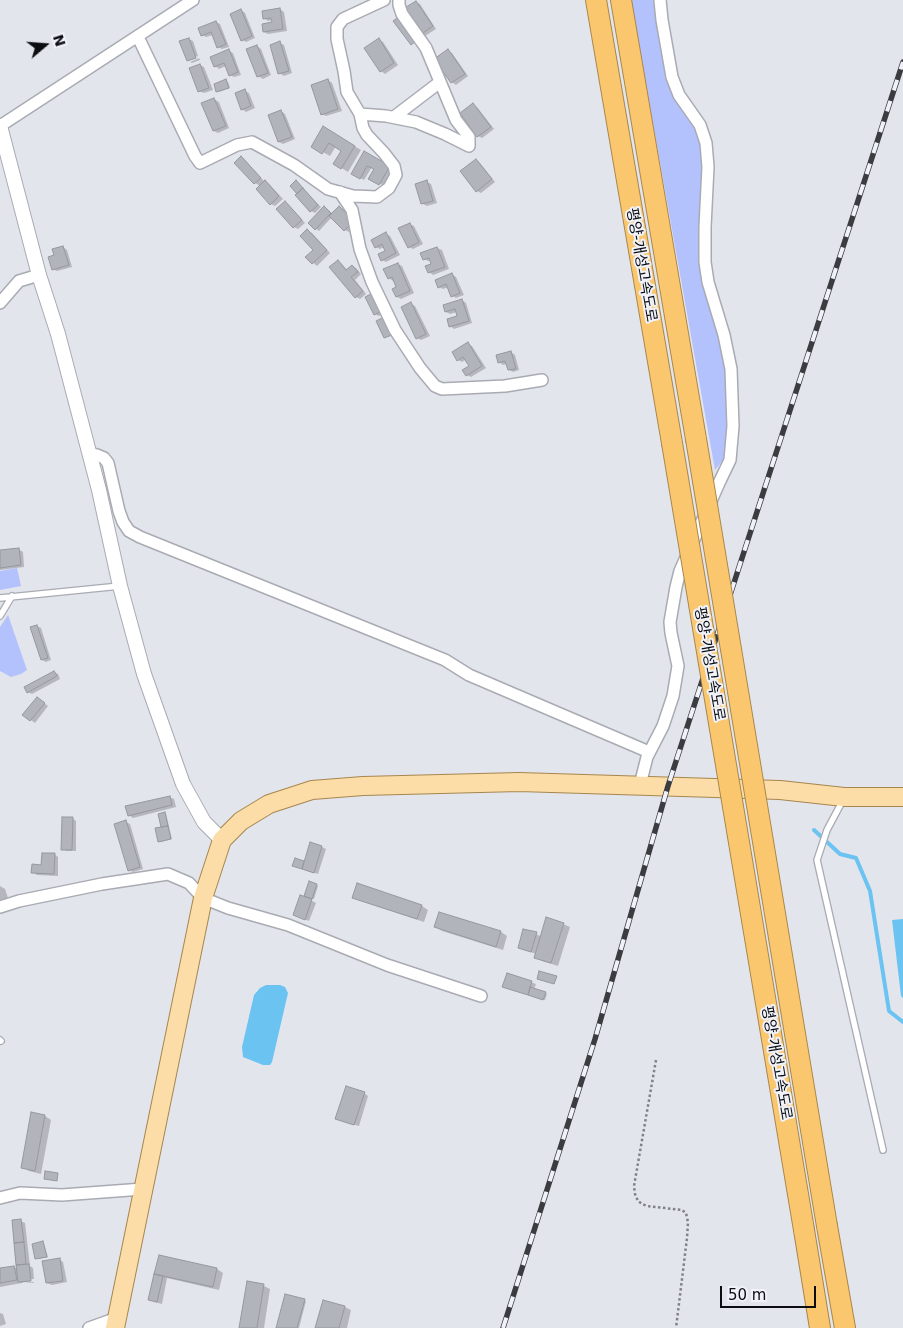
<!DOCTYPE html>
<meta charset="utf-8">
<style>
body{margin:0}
#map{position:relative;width:903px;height:1328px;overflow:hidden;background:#e3e5ed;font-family:"DejaVu Sans",sans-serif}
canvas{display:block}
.north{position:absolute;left:20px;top:20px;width:50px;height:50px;-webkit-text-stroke:4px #f0f2fa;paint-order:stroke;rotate:72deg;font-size:14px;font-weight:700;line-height:20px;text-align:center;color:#0c0d10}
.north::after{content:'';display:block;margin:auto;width:18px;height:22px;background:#0c0d10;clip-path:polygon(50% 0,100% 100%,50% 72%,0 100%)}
.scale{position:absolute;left:720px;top:1286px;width:96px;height:22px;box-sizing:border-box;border:2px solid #0c0d10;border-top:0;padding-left:6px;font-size:15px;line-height:18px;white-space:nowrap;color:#0c0d10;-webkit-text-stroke:4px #f0f2fa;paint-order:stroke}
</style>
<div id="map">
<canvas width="903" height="1328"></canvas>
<div class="north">N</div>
<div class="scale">50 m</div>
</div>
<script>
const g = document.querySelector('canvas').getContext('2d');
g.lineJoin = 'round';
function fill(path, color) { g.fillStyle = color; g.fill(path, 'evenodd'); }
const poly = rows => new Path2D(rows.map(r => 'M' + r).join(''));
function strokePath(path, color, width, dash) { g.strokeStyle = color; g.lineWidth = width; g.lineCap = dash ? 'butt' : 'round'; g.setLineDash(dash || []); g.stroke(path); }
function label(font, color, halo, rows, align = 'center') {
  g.font = font + ' "DejaVu Sans","Noto Sans KR",sans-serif'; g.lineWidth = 4; g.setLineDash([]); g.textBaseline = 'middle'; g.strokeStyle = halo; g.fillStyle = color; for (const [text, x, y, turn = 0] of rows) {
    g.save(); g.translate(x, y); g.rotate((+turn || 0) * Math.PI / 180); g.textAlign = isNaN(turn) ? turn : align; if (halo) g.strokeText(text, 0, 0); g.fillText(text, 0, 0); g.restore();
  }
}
const green = poly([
 [631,0,653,0,664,59,695,128,703,152,700,273,726,360,729,417,725,458,715,470],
 [17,568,21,586,0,590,0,571],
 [8,615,27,670,21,674,11,677,0,671,0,627]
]);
const water = poly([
 [903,919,903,998,901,996,892,920],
 [266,985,280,985,285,987,288,993,272,1062,270,1065,263,1065,243,1057,242,1047,254,995,260,988]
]);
const shadow = poly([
 [416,2,420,4,436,29,425,36,421,34],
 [280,9,284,12,287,31,268,34,264,32,273,23,273,20,268,21,264,18],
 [241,10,245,13,255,38,246,42,242,40],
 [216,22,220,24,229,47,222,49,218,47,213,35,206,37,202,35],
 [189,39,193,41,198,56,189,59,189,61,188,61],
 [379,40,383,42,398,65,385,74,381,71],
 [280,43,284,45,292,73,284,76,279,73],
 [257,46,261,49,271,75,263,79,258,76],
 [229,51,233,53,241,75,234,77,230,75,226,66,219,69,215,66],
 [448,51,452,53,468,76,456,85,452,82],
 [199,58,200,60,192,63,190,62],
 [200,65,204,67,213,90,204,93,199,91],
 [328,80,332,83,342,111,326,116,322,114],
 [226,81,228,82,230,88,219,92,217,91],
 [245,91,249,93,255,108,246,112,242,109],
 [214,99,219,102,229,128,218,133,214,131],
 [473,105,477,107,494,129,482,138,478,136],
 [281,111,285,114,295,139,283,144,279,142,269,116],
 [324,128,361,150,348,172,335,164,343,151,336,146,330,156,312,146],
 [364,153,393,169,384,186,370,178,375,169,372,167,364,180,352,174],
 [241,158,245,160,264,181,269,184,283,199,275,206,271,204,260,186,255,183,235,163],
 [476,160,480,163,495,182,481,193,477,191],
 [427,182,431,184,437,203,427,206,423,204],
 [305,191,321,207,315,213,311,211],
 [285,203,289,205,305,223,298,229,294,227],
 [324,207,333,214,339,207,343,210,357,224,349,232,345,230,332,217,319,231,315,228],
 [409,224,414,226,423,244,413,249,409,247],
 [308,231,312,233,330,253,317,266,307,257,315,250],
 [386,234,390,236,400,255,386,262,382,260,387,251,384,247,380,249,376,247],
 [63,247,67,250,72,267,57,271,53,269,55,256],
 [437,248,442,250,449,269,433,275,429,272,433,264,431,260,428,261,424,259],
 [338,262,342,264,347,270,352,266,356,268,361,274,355,280,366,294,360,299,356,297],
 [398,264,402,266,414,293,401,299,397,297,398,287,395,280,393,281,389,278],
 [452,274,456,277,464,295,456,298,452,296,449,287,443,289,439,287],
 [367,297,385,313,379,316,375,314],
 [462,300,466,303,472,323,454,329,450,326,459,317,457,312,450,314,446,312],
 [411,304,415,306,430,336,421,340,417,338],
 [468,344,472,346,486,368,471,377,467,375,470,366,465,360,462,362,458,360],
 [511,352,515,355,519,370,513,372,509,370,507,364,503,365,499,362],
 [18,549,23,552,24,567,0,570,0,551],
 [37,626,41,628,51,660,46,662,42,660],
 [54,672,58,674,60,679,32,694,28,692],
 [41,701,48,706,35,723,24,715],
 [169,797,174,799,176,807,133,818,129,815],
 [165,813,166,814,172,839,161,842,159,841,162,828,160,814],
 [72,818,76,821,76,851,67,851,62,849],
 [126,822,130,824,143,869,133,872,129,870],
 [322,847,326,849,318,874,296,867,296,859,305,862],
 [54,854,58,857,58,876,37,875,33,872,43,866],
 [317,885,318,886,314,899,305,896],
 [358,885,422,906,428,910,424,922,361,901,354,897],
 [0,886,5,889,9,901,0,904],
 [309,899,316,903,309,921,298,917],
 [440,913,501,932,507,936,503,950,442,931,436,927],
 [563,924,570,927,558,966,542,961,535,957,536,954,519,948,536,934,542,937],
 [508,974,536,984,534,989,547,994,545,1000,508,989,504,987],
 [364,1093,368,1096,359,1126,341,1121],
 [32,1114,45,1116,51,1120,41,1174,29,1171,22,1167],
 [21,1221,25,1223,30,1266,33,1268,34,1279,23,1280,23,1283,34,1282,34,1283,22,1283,0,1287,0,1270,14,1267,18,1269,13,1222],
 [43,1243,44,1244,48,1257,38,1259,36,1258],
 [160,1256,217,1269,223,1273,219,1290,167,1278,162,1304,154,1302,150,1300],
 [59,1259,63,1262,67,1282,52,1285,47,1283],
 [264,1286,270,1289,264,1328,241,1328],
 [304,1301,306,1301,299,1328,277,1328],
 [345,1307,351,1310,347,1328,317,1328],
 [0,1313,3,1314,6,1324,0,1326]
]);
const stream = poly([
 [814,830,840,854,856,858,870,891,889,1011,903,1022]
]);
const building = poly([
 [416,1,433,26,420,35,403,9,416,1],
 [280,8,283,29,263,32,262,24,272,22,271,18,263,19,262,11,280,8],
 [241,9,252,36,241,41,230,14,241,9],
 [400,16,417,40,411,45,393,21,400,16],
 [216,21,226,44,217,48,211,32,201,36,198,28,216,21],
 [189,38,196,58,187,61,179,41,189,38],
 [379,38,394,63,380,72,364,48,379,38],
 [280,41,289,71,278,74,270,45,280,41],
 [257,45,268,73,257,77,246,49,257,45],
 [229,49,238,72,229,76,224,63,214,67,210,57,229,49],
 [448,49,465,74,451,83,434,59,448,49],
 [200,64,209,88,198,92,189,68,200,64],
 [226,79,229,88,216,92,214,84,226,79],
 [328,79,338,109,321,115,311,85,328,79],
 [245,89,251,106,241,110,235,93,245,89],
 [214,98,226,126,213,131,201,103,214,98],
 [473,103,491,127,477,137,460,113,473,103],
 [281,110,292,137,278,142,268,115,281,110],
 [323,126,355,146,341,169,333,164,341,151,329,143,322,154,311,147,323,126],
 [364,151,390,166,379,185,368,179,374,169,367,166,360,179,351,174,364,151],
 [241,156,261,178,254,184,234,163,241,156],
 [476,159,492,179,476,192,460,171,476,159],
 [265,180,279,196,270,205,256,189,265,180],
 [296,180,303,188,297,194,290,186,296,180],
 [427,180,433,201,421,204,415,184,427,180],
 [303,188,318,205,310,212,295,195,303,188],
 [285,201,302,220,293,228,276,209,285,201],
 [324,206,331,213,315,230,308,223,324,206],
 [339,206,354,221,344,231,329,216,339,206],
 [410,223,419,242,408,248,398,228,410,223],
 [307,229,327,250,312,264,305,257,313,250,300,236,307,229],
 [386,232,396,253,381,261,378,254,385,251,382,244,375,248,371,240,386,232],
 [63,246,69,265,52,270,48,257,54,255,52,249,63,246],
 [437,247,445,267,428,273,425,266,431,264,429,258,423,260,420,253,437,247],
 [338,260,346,270,352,265,358,272,351,277,363,291,355,298,329,267,338,260],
 [398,263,410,291,396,297,392,289,396,287,392,277,388,279,383,269,398,263],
 [452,273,460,293,451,297,446,284,438,288,435,280,452,273],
 [373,293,382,311,374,315,365,297,373,293],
 [462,299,469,321,449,327,447,319,457,316,455,309,445,312,443,305,462,299],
 [411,302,426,334,416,339,401,307,411,302],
 [384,317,392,335,384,338,376,321,384,317],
 [468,342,482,366,466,376,462,370,469,366,463,357,457,361,452,352,468,342],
 [511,351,516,369,508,370,505,361,498,363,496,355,511,351],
 [19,548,21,565,0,568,0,550,19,548],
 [37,625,48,658,41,660,30,627,37,625],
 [54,671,57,676,27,693,24,687,54,671],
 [37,697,45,703,30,721,22,715,37,697],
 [170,796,172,805,128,816,125,806,170,796],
 [165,812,168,826,161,827,158,814,165,812],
 [62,817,73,817,72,850,61,850,62,817],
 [126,820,140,867,128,871,114,824,126,820],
 [168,826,171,839,158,842,155,828,168,826],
 [310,842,322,846,314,873,302,869,310,842],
 [42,853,55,853,54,874,31,873,32,864,41,865,42,853],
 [295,858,304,861,302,869,292,866,295,858],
 [309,881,317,884,312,899,304,896,309,881],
 [357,883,422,905,417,919,352,898,357,883],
 [300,895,312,899,305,920,293,915,300,895],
 [439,912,501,931,496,947,434,927,439,912],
 [546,917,564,923,551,963,534,958,546,917],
 [523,929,537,932,531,952,518,948,523,929],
 [539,971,557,976,554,984,537,979,539,971],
 [507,973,532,981,528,995,502,987,507,973],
 [530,987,546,992,543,1000,528,995,530,987],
 [346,1086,365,1092,354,1125,335,1119,346,1086],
 [31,1112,45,1115,35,1171,21,1168,31,1112],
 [45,1171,58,1173,57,1181,44,1179,45,1171],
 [21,1219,24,1242,14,1243,12,1220,21,1219],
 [43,1241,47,1257,35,1259,32,1244,43,1241],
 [24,1242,26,1264,16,1265,14,1243,24,1242],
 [159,1255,217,1268,213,1287,154,1274,159,1255],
 [60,1258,63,1281,46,1283,42,1261,60,1258],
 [29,1264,31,1281,18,1282,16,1265,29,1264],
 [14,1266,17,1280,0,1283,0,1268,14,1266],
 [154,1274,163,1276,157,1302,148,1300,154,1274],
 [247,1281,264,1284,257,1328,239,1328,247,1281],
 [285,1294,305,1299,297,1328,276,1328,285,1294],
 [323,1300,345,1306,339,1328,315,1328,323,1300]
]);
const path = poly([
 [656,1060,634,1186,635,1194,638,1201,642,1204,647,1206,682,1210,686,1213,688,1222,687,1238,676,1328]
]);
const service = poly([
 [0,598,120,586],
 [0,616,12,596],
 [843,800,827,830,817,860,883,1150],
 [0,1040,1,1041]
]);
const minor = poly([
 [138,37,195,156,200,163,237,145,252,142,294,165,328,189,353,196,377,197,389,188,396,175,394,166,384,153,367,135,363,128,360,114,347,92,344,71,337,39,337,27,343,19,384,0],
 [360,114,386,116,416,122,445,134,469,146,469,137,456,120,426,48,402,14,399,5,399,0],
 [394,117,440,82],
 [0,126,193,0],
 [340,192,352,210,360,249,372,282,395,330,420,368,435,386,442,389,505,386,542,380],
 [0,303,19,281,39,275],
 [90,454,97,455,104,458,108,463,119,511,123,522,129,531,140,537,445,660,469,675,649,752],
 [640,785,647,757,663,726,673,696,678,666,671,633,670,622,676,587,680,571,719,483,730,460,733,426,731,369,724,335,708,282,705,262,705,227,708,167,706,143,700,125,679,95,672,77,662,20,660,0],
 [0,907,19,901,102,884,168,874,189,883,203,898,228,908,288,925,387,965,481,996],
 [0,1198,20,1193,62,1195,143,1189],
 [89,1328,117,1318]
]);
const tertiary = poly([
 [0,126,39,275,58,334,99,490,120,586,144,674,183,784,204,822,222,840]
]);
const primary = poly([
 [115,1328,203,898,222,840,241,821,269,804,312,790,363,786,519,782,780,790,844,797,903,797]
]);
const motorway = poly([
 [596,0,672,443],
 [621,0,696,439],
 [827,1226,845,1328],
 [804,1230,820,1328]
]);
const rail = poly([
 [503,1328,595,1039,668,786,903,62]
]);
const motorwayBridge = poly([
 [696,439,827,1226],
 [672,443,804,1230]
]);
const streetNames = [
 ["평양-개성고속도로",641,265,80],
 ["평양-개성고속도로",709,664,80],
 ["평양-개성고속도로",776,1063,80]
];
fill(green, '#b3c1fd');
fill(water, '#6bc3f2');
fill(shadow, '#0003');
strokePath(stream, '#6bc3f2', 4);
fill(building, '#b2b4bb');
strokePath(building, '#96989f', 1);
strokePath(service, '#a9abb3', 8);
strokePath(minor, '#a9abb3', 14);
strokePath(tertiary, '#a9abb3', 16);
strokePath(primary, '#a7864d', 20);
strokePath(motorway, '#a7864d', 22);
strokePath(path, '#808287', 2.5, [2.5, 2.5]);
strokePath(service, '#fff', 5.5);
strokePath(minor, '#fff', 11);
strokePath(tertiary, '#fff', 14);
strokePath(primary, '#fcdda8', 18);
strokePath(motorway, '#fac76e', 20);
strokePath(rail, '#3b3c40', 5.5);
strokePath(rail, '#f0f2fa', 4, [11]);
strokePath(motorwayBridge, '#a7864d', 22, []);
strokePath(motorwayBridge, '#fac76e', 20);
label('15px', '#0c0d10', '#f0f2fa', streetNames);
</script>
